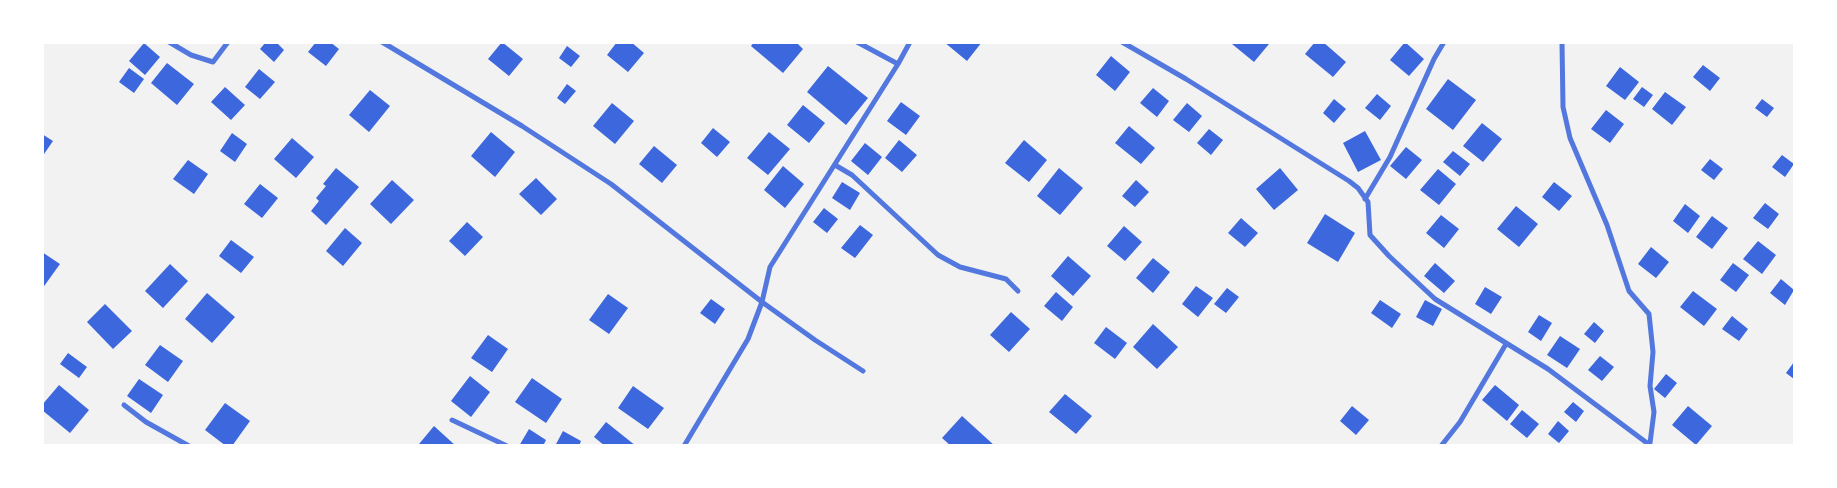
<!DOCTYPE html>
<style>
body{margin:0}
#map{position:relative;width:1837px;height:488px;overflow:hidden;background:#f2f2f2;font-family:"PT Serif",serif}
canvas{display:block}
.frame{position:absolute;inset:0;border:44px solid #fff;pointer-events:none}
</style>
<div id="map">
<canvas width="1837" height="488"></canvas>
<div class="frame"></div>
</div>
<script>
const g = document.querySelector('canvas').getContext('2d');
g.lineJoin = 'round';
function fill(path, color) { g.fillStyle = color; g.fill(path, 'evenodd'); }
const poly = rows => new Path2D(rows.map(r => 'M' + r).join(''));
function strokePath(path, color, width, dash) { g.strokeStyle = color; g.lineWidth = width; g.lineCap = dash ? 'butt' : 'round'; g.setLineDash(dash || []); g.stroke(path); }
const building = poly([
 [266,42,276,42,284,50,274,62,260,49],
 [316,42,330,42,339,49,326,66,308,52],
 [502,42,523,59,509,76,488,59],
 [617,42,631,42,644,53,628,72,607,55],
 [754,42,796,42,803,49,783,73,751,46],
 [944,42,982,42,967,61],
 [1233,42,1267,42,1269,44,1254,62,1232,44],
 [1315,42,1323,42,1346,62,1333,77,1305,54],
 [1405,42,1424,59,1409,76,1390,60],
 [144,43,160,57,145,75,129,61],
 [567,46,580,56,571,67,559,58],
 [1111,56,1130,72,1115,91,1096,75],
 [167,63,194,84,177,105,151,83],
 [1703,65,1720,78,1710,91,1693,77],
 [828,66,868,98,846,125,807,92],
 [1620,67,1639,82,1625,100,1606,86],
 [129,68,144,79,134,93,119,82],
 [259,69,275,82,260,99,245,87],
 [1448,79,1476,100,1453,130,1426,109],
 [567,84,576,91,565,104,557,98],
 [225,87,245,105,231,120,211,102],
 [1642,87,1653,95,1644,107,1633,99],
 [1153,88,1169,101,1157,117,1140,103],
 [370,90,390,106,369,132,349,115],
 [1665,92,1686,107,1672,125,1652,109],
 [1377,94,1391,106,1380,120,1365,108],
 [1334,99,1346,109,1334,123,1323,113],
 [1762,99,1774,108,1767,117,1755,108],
 [901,102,920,116,906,135,887,121],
 [612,103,634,121,615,144,593,126],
 [1187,103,1202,116,1189,132,1173,120],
 [803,105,825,123,809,143,787,125],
 [1606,110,1624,124,1610,143,1591,129],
 [1482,123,1502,139,1483,162,1463,146],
 [1129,126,1155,148,1141,164,1115,143],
 [713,128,730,142,717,157,701,143],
 [1209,129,1223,140,1211,155,1197,143],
 [1365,131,1381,160,1358,172,1343,143],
 [491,132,515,152,495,177,471,156],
 [769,132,790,149,768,175,747,158],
 [232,133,247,144,235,162,220,151],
 [42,134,53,141,42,157],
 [292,138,314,157,296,178,274,159],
 [899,140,917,155,902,172,885,158],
 [1024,140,1047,160,1029,182,1005,163],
 [865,143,882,157,868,175,851,161],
 [654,146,677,165,662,183,639,164],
 [1406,147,1422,160,1406,179,1390,166],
 [1453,151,1470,164,1460,176,1443,162],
 [1782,155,1794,164,1785,177,1772,167],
 [1710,159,1723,169,1714,180,1701,170],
 [188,160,208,174,194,194,173,179],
 [783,166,804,184,785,208,764,190],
 [336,168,359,187,326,225,311,211,319,201,316,198,326,186,323,184],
 [1059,168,1083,188,1060,215,1037,196],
 [1280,168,1298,190,1274,210,1256,189],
 [1438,169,1456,184,1439,205,1420,190],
 [536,178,557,199,541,215,519,194],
 [392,180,414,200,391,224,370,204],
 [1136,180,1149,192,1135,207,1122,196],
 [842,182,860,193,850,210,832,198],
 [1554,182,1572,196,1559,211,1542,197],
 [260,184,278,198,262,218,244,204],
 [1765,203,1779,214,1768,229,1753,218],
 [1685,204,1700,216,1688,233,1673,221],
 [1516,206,1538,224,1519,247,1497,229],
 [824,208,838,219,827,233,813,222],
 [1325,214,1355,233,1338,262,1307,243],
 [1441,215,1459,229,1444,248,1426,233],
 [1712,216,1728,228,1712,249,1696,237],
 [1241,218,1258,233,1245,247,1228,233],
 [467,222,483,237,465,256,449,241],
 [860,225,873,235,855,258,841,248],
 [1124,226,1142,242,1125,261,1107,246],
 [345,228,362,243,343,266,326,251],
 [231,240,254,257,241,273,219,256],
 [1758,241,1776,255,1762,274,1743,259],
 [1651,247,1669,262,1656,278,1638,264],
 [42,252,60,264,42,289],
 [1068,256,1091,276,1073,296,1051,276],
 [1153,258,1170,272,1153,293,1136,278],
 [1435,263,1455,281,1444,293,1424,276],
 [1733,263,1749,275,1736,292,1720,280],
 [170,264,188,281,163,308,145,291],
 [1781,279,1794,290,1785,305,1770,293],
 [1196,286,1213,298,1198,317,1182,304],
 [1485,287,1502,297,1491,314,1475,304],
 [1227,288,1239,297,1226,313,1214,304],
 [1693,291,1717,309,1704,326,1680,307],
 [1056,292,1073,307,1062,321,1044,306],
 [207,293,235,317,212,343,185,319],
 [608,294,628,308,609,334,589,320],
 [711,299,725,309,715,324,700,313],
 [1380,300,1401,314,1392,328,1371,313],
 [1425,300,1442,309,1433,326,1416,317],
 [105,304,132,331,113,349,87,322],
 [1011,312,1030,329,1009,352,990,335],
 [1539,315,1552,323,1541,341,1528,332],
 [1732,316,1748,329,1739,341,1722,329],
 [1594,322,1604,331,1595,343,1584,334],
 [1153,324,1178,347,1157,369,1133,347],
 [1106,327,1127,343,1115,359,1094,343],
 [488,335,508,349,492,372,471,358],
 [1560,336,1580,349,1567,368,1547,355],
 [160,345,183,361,168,382,145,365],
 [68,353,87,367,79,378,60,364],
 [1600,356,1614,367,1602,381,1588,370],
 [1794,362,1794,379,1786,373],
 [1666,374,1677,383,1665,398,1654,389],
 [470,376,490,392,471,417,451,401],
 [532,378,562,399,546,423,515,402],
 [139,379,163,395,151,413,127,396],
 [59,385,89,410,70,433,42,410,42,405],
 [1495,385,1519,405,1507,421,1482,400],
 [633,386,664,408,648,429,618,408],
 [1065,394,1092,416,1076,434,1049,412],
 [1573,402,1584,411,1576,422,1564,412],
 [225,403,250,421,232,446,226,446,205,430],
 [1352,406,1369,420,1356,435,1340,421],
 [1688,406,1712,426,1696,445,1672,425],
 [1522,410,1539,424,1527,438,1510,424],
 [962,416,995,446,951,446,942,438],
 [1558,421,1569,431,1559,443,1548,434],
 [606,422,636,446,605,446,594,437],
 [434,426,456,446,421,446,419,444],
 [529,429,546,440,543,446,519,446],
 [563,431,581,441,579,446,555,446]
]);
const minor = poly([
 [169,42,191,55,213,62,228,42],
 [382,42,522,126,611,184,762,302,770,267,898,64,910,42],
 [857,42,898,64],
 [1122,42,1186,79,1349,181,1358,188,1368,202,1370,235,1389,256,1435,299,1548,369,1651,446],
 [1562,42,1563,107,1570,138,1607,225,1629,291,1649,314,1653,352,1650,386,1654,412,1650,443],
 [835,165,852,175,938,255,960,267,1006,279,1018,291],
 [1365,199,1390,157,1434,59,1444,42],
 [124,405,146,422,189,446],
 [452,420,507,446],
 [684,446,748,339,762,302,815,340,863,371],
 [1441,446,1460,422,1506,344]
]);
fill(building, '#3d67dc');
strokePath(minor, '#5277de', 5);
</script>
